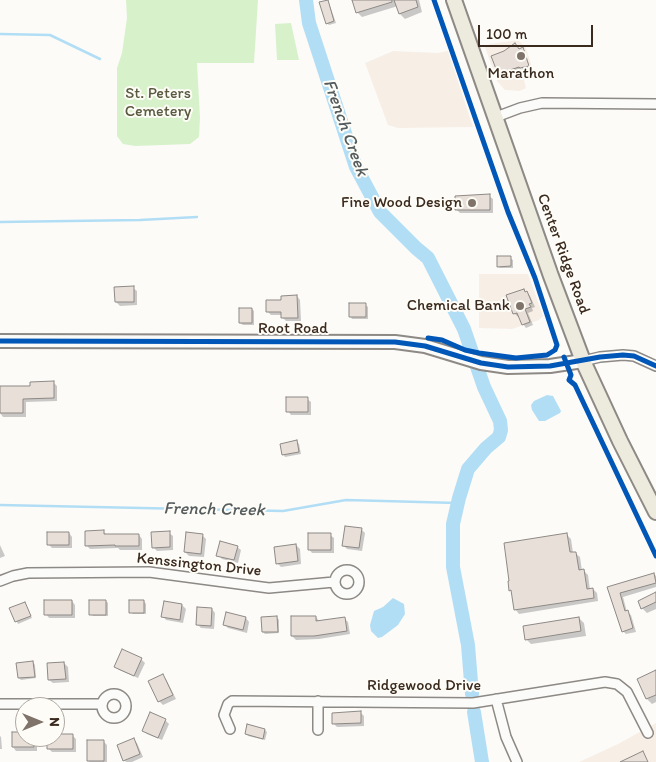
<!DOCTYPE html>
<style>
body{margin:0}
#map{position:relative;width:656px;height:762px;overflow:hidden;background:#fcfbf8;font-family:Itim,sans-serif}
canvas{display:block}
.north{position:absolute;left:15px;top:697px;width:50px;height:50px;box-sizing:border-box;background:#fdfcf7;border:1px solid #afa8a0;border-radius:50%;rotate:90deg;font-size:14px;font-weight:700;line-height:20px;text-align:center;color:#3b2a1e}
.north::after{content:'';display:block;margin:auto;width:18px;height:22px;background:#7f736a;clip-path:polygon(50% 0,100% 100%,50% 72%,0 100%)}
.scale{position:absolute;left:478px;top:25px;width:115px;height:22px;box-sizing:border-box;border:2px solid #3b2a1e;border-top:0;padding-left:6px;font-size:15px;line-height:18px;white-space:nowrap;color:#3b2a1e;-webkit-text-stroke:4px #fdfcf7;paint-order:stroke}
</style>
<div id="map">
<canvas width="656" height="762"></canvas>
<div class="north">N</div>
<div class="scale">100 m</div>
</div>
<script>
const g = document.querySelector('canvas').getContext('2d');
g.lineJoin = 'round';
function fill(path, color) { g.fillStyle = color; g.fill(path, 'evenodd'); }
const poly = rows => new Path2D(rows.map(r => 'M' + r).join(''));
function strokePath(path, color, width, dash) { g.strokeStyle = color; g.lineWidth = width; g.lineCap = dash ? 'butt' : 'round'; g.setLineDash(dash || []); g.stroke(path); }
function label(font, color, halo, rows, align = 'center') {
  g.font = font + ' Itim,sans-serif'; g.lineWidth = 4; g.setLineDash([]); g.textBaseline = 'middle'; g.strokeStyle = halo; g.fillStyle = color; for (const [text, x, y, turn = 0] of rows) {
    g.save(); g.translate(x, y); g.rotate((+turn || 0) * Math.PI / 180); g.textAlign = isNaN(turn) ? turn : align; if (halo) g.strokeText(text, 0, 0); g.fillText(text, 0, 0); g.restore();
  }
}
const built = poly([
 [518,40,526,48,532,67,522,71,526,88,520,91,505,90,497,81,485,47,490,44],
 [393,51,438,53,448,51,473,127,398,128,388,125,365,63],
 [479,274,528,274,543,316,539,320,512,329,479,328],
 [656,723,656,762,579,762,618,744]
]);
const green = poly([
 [126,0,258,0,254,63,197,63,200,118,199,137,190,144,135,146,123,144,117,136,117,68,122,53,127,18],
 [291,23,299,60,277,60,275,24]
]);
const water = poly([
 [547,395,553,396,561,411,560,413,545,421,539,421,532,410,531,405,534,401],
 [393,598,404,604,405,614,398,625,382,637,378,638,371,631,370,625,374,611,383,607]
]);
const shadow = poly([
 [327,0,329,3,336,23,329,25,327,23],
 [353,0,419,0,422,12,405,19,400,14,398,6,362,17,357,12],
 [523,49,530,68,523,70,522,68,501,76,499,73],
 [489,196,493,199,493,213,460,213,456,209],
 [510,258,513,260,513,268,500,268,498,266],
 [133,288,137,291,137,305,120,306,116,302],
 [527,292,530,296,535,307,532,308,533,311,528,313,533,325,526,328,523,324,520,316,518,317,514,313],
 [297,296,300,300,301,321,286,321,283,318,283,315,271,315,268,312],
 [366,305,368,307,368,319,352,319,350,316],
 [252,309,254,311,254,325,243,325,240,323],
 [53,382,57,386,57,401,26,402,26,417,3,417,0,413,0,387,31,387],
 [307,399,311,402,311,415,291,415,288,411],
 [297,442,299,444,301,454,285,457,283,454],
 [361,529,365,533,362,551,347,549,343,545],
 [103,531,107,535,139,535,142,539,142,550,120,550,118,548,90,549,86,545],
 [69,533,72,537,72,548,52,548,48,544],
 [169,533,173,536,173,550,157,551,153,547],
 [202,535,206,539,204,557,189,556,185,552],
 [330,535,334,538,334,553,312,553,309,549],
 [567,535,571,539,573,553,575,553,580,557,582,571,584,571,588,575,590,590,593,589,597,593,598,601,519,614,515,609,513,592,510,590],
 [0,545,5,556,0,558],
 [296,545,300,549,301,564,281,567,277,563],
 [237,547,241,550,238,563,222,559,218,555],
 [654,574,656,576,656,587,623,597,627,612,631,615,636,632,626,634,623,631,608,588],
 [656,593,656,609,647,613,642,608],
 [72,601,75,605,75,618,49,618,46,614],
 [106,601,108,603,108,616,93,616,91,614],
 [144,601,146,604,146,614,133,614,131,612],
 [25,603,32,618,18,624,11,609],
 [165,603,182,605,186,609,183,623,166,620,163,616],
 [212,609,215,613,214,629,201,628,197,624],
 [277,617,279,620,279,633,265,634,263,632],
 [316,617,319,621,344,618,348,622,350,634,319,639,296,640,292,636],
 [246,618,249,622,247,633,228,628,224,624],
 [579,618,584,623,586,636,531,644,526,639],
 [141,659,145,663,138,678,119,670,116,667],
 [33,662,35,665,36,678,21,680,19,678],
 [64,663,68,667,69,682,53,683,49,680],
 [656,671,656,702,652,704,647,699,639,679],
 [163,676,166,679,176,699,163,705,159,701,150,681],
 [360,712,364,716,364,726,337,727,333,723],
 [165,720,169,724,162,740,147,734,144,731],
 [265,730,267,732,265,740,248,736,246,733],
 [25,734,25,737,37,737,37,751,16,751,13,747],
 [55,735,72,735,76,739,76,752,52,752,48,748,48,737,55,737],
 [0,736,1,737,2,749,0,749],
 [134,740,137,743,143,757,132,762,126,762,124,760],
 [103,741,107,745,107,762,90,762,88,761]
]);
const stream = poly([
 [0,34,50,35,100,59],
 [0,222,140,220,197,217],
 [0,505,283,511,346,500,457,503]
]);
const river = poly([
 [306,0,309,23,356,167,380,212,416,248,428,258,464,329,484,387,500,421,501,430,499,437,486,448,468,469,459,498,453,524,453,567,468,645,472,694],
 [474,712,482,762]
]);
const building = poly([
 [328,0,334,21,326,24,319,2,328,0],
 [352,0,392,0,392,2,356,13,352,0],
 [394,0,416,0,418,7,399,14,394,0],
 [515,43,519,49,523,47,529,66,520,68,519,67,498,74,491,56,504,51,515,43],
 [490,194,490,210,455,210,455,196,490,194],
 [497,256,511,256,511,266,497,267,497,256],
 [134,286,134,302,115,302,114,287,134,286],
 [524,289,525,292,527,291,532,303,529,304,531,307,525,309,530,322,522,325,517,313,513,314,506,295,524,289],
 [297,295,298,318,281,318,281,312,266,312,266,300,281,300,281,296,297,295],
 [349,303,366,303,366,317,349,317,349,303],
 [239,308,252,308,252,323,239,323,239,308],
 [54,381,54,398,23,399,23,413,0,413,0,386,30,386,30,382,54,381],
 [286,397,308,397,308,412,286,412,286,397],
 [297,440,299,452,282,455,280,444,297,440],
 [345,526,362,528,359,548,342,546,345,526],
 [104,530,104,534,139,534,139,546,115,546,115,545,85,546,85,531,104,530],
 [170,531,170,547,152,548,151,532,170,531],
 [47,532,69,532,69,545,47,545,47,532],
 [186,532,203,534,201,554,184,552,186,532],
 [308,533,331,533,331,550,308,550,308,533],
 [567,533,570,552,576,552,579,570,584,569,587,589,593,588,594,598,514,610,511,590,509,591,508,581,509,581,504,543,567,533],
 [220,541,238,546,234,560,216,556,220,541],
 [296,544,298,561,276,564,274,547,296,544],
 [654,573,656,583,620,593,625,611,628,610,633,628,622,632,607,587,654,573],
 [656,592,656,602,641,609,638,601,656,592],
 [44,600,72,600,72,615,44,615,44,600],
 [89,600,106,600,106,615,89,615,89,600],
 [129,600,144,600,144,613,129,613,129,600],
 [164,601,182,604,180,620,161,617,164,601],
 [25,602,31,616,15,622,9,608,25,602],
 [197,607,212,608,211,626,196,625,197,607],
 [226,612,246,617,243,630,223,625,226,612],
 [277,616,278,632,262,632,261,617,277,616],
 [291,616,316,616,316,621,345,617,347,631,314,636,291,636,291,616],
 [579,617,581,631,525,640,523,626,579,617],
 [122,649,142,658,134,676,114,667,122,649],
 [33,661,35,677,18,678,16,663,33,661],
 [64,662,66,679,48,680,47,663,64,662],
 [656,670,656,695,646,699,637,679,656,670],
 [163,674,173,695,158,702,148,681,163,674],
 [361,711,361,723,332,724,332,713,361,711],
 [150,712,166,719,158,738,142,731,150,712],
 [247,724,265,729,263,739,245,734,247,724],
 [12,732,25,732,25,737,34,737,34,747,12,747,12,732],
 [55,734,73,734,73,749,47,749,47,737,55,737,55,734],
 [134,738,140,754,123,761,117,745,134,738],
 [87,740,104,740,104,761,87,761,87,740],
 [643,751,648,762,620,762,643,751]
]);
const street = poly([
 [496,117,520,108,542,103,656,104],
 [583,361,600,357,623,355,634,356,656,366],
 '335 582a12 12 0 1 1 24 0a12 12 0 1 1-24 0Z',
 [0,581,13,576,28,573,149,572,269,588,334,582],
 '102 706a12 12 0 1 1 24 0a12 12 0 1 1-24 0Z',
 [496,699,506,737,517,762],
 [0,704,102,704],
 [230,729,224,715,228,704,232,701,473,703,605,682,617,684,627,692,648,733],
 [318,730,318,701]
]);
const secondary = poly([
 [0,341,395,342,425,346,481,363,508,367,550,366,583,361]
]);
const primary = poly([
 [454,0,551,276,583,361,620,441,656,512]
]);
const cycleway = poly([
 [428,338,442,340,465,350,479,353,516,358,547,355,555,350,557,345,535,278,508,212,434,0],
 [0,341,395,342,425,346,481,363,508,367,550,366,600,357,623,355,634,356,656,366],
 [564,357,571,375,569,380,575,385,656,556]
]);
const markers = [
 [521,56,5,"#7f736a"],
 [472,203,5,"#7f736a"],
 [520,306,5,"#7f736a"]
];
const poiNames = [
 ["Marathon",521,74,"center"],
 ["Fine Wood Design",462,203],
 ["Chemical Bank",510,306]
];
const parkNames = [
 ["St. Peters",158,94],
 ["Cemetery",158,112]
];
const streetNames = [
 ["Center Ridge Road",563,254,70],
 ["Root Road",293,329],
 ["Kenssington Drive",199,565,6],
 ["Ridgewood Drive",424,686]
];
const waterNames = [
 ["French Creek",345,128,70],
 ["French Creek",214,510,1]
];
fill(built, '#f7eee6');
fill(green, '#d7f1cb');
fill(water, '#b2def5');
fill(shadow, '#0003');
strokePath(stream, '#b2def5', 2.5);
strokePath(river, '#b2def5', 14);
fill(building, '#e9dfd9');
strokePath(building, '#8d8985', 1);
strokePath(street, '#8d8985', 12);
strokePath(secondary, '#8d8985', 16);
strokePath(primary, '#8d8985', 18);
strokePath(street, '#fbfbf9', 9);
strokePath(secondary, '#fbfbf9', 12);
strokePath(primary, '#edeade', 14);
strokePath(cycleway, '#0057b8', 5);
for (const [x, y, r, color] of markers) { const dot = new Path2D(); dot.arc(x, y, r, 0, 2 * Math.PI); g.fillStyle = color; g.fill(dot); strokePath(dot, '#fdfcf7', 2); }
label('16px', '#3b2a1e', '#fdfcf7', poiNames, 'right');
label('16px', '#5a5a40', '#fdfcf7', parkNames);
label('16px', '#3b2a1e', '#fdfcf7', streetNames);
label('italic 18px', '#555c5e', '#fdfcf7', waterNames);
</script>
